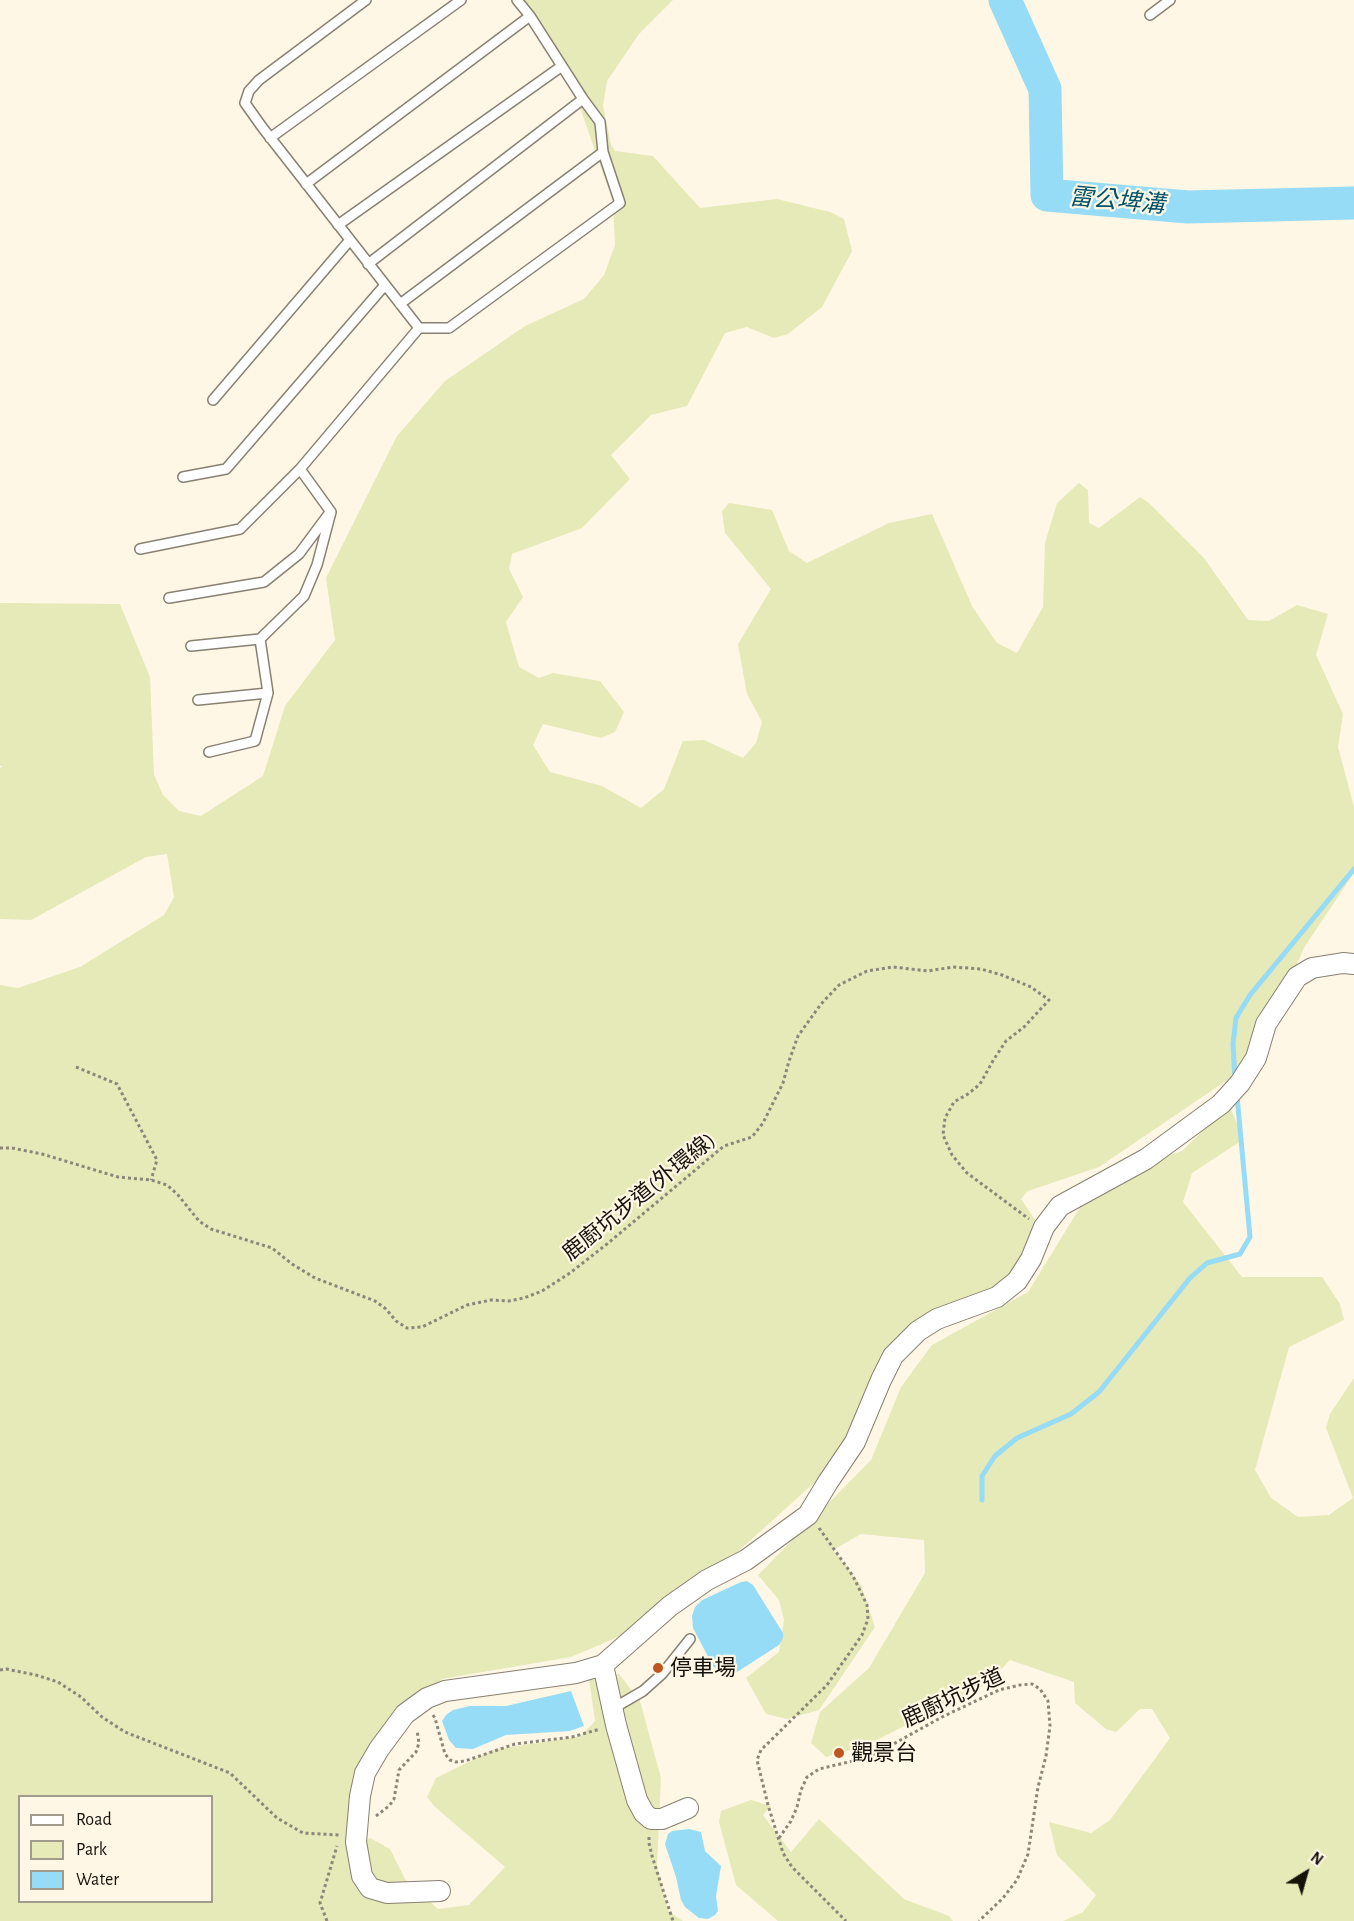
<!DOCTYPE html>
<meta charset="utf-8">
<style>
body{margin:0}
#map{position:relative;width:1354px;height:1921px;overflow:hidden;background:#fff7e5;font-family:"Alegreya Sans",sans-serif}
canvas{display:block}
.legend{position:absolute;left:18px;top:1795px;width:195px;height:108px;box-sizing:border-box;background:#fff7e5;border:2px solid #a19b8e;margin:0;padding:8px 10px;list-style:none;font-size:18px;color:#15120c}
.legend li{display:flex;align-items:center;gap:12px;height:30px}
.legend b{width:30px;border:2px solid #a19b8e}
.north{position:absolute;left:1276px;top:1843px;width:60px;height:60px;-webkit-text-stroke:4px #fff7e5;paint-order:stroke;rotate:37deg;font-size:16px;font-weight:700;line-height:24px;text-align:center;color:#15120c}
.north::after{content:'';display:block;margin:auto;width:21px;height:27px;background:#15120c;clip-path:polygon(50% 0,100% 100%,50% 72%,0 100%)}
</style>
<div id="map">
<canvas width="1354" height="1921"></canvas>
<ul class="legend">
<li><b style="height:8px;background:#fff"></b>Road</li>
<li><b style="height:16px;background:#e6e9b8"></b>Park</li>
<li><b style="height:16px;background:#96dcf6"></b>Water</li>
</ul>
<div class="north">N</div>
</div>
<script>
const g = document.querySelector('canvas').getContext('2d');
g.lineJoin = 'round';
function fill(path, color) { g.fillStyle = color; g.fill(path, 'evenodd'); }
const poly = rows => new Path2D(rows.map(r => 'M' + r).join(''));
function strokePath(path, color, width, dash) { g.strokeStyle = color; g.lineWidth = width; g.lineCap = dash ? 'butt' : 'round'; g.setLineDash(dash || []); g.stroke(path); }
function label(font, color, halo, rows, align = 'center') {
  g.font = font + ' "Alegreya Sans","Noto Sans TC",sans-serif'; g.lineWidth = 4.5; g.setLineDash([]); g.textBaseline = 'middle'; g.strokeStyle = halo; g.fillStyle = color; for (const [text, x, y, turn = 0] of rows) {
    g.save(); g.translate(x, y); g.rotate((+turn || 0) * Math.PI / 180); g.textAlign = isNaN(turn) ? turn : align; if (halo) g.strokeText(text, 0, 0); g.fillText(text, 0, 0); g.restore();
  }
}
const green = poly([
 [512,0,673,0,639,34,607,81,603,106,611,144,615,151,653,156,700,208,777,199,830,212,844,219,852,251,822,307,788,334,774,338,747,327,725,333,687,406,651,415,611,455,630,479,582,528,512,554,509,569,523,597,506,622,519,667,539,678,553,673,600,681,624,712,615,732,601,738,543,724,533,745,550,772,602,786,641,808,664,789,683,741,704,740,743,758,756,743,762,722,747,694,738,644,771,589,725,533,722,511,729,503,772,510,789,551,807,563,889,523,932,514,972,606,997,643,1017,653,1043,607,1045,543,1057,503,1079,483,1088,490,1089,523,1099,528,1140,497,1149,503,1204,558,1248,620,1269,621,1297,605,1328,614,1316,655,1343,714,1338,747,1354,807,1354,873,1305,946,1261,1042,1239,1072,1099,1167,1028,1191,1021,1199,1044,1233,1023,1273,926,1321,833,1466,704,1582,632,1631,571,1657,442,1679,393,1722,371,1758,361,1842,370,1838,390,1849,405,1879,438,1909,469,1905,505,1867,434,1806,427,1797,436,1778,493,1750,581,1736,595,1721,589,1679,619,1674,640,1701,661,1778,657,1867,668,1911,683,1921,0,1921,0,985,18,988,80,967,164,915,174,897,167,854,146,857,31,920,0,919,0,768,3,766,0,766,0,603,120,604,150,677,154,775,163,795,179,811,201,816,263,776,285,706,335,640,326,578,397,436,445,381,525,326,584,299,604,275,615,245,613,202,564,62],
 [20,1796,212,1796,212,1902,20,1902],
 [1229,1105,1244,1139,1192,1173,1183,1202,1242,1277,1322,1277,1340,1304,1344,1320,1289,1347,1255,1470,1271,1498,1298,1517,1329,1515,1353,1498,1326,1428,1330,1414,1354,1378,1354,1921,1063,1921,1083,1912,1096,1895,1057,1855,1049,1822,1091,1833,1110,1820,1170,1738,1152,1709,1140,1709,1116,1732,1106,1729,1075,1703,1074,1682,1010,1660,987,1684,867,1745,826,1757,811,1743,820,1712,869,1668,925,1573,924,1540,861,1534,833,1550,861,1585,875,1627,819,1710,787,1719,766,1714,746,1678,779,1652,784,1620,779,1600,758,1575,871,1460,901,1387,932,1345,1028,1292,1084,1201,1127,1169,1182,1151],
 [751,1800,771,1806,763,1815,791,1852,819,1819,904,1899,949,1916,953,1921,778,1921,736,1885,719,1822,721,1811]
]);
const water = poly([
 [747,1581,753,1585,783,1633,783,1638,779,1645,734,1674,727,1675,720,1672,713,1666,693,1628,692,1616,695,1607,702,1600,741,1582],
 [571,1691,584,1726,570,1731,506,1735,473,1749,456,1748,449,1740,442,1721,446,1715,453,1710,470,1706,506,1706],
 [689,1829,701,1832,705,1851,721,1866,716,1896,718,1911,715,1915,708,1919,699,1918,685,1907,681,1900,676,1877,665,1844,668,1834,672,1831]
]);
const stream = poly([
 [1235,1080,1233,1044,1236,1018,1250,995,1354,869],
 [982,1500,982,1476,995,1456,1017,1438,1071,1414,1099,1392,1190,1278,1207,1263,1240,1254,1250,1237,1237,1096]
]);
const river = poly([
 [1005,0,1045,89,1047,195,1188,207,1354,203]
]);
const path = poly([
 [76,1067,117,1084,157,1160,151,1180],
 [0,1148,12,1148,42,1154,118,1177,151,1180,167,1185,178,1195,199,1221,211,1229,272,1248,292,1264,315,1278,375,1301,386,1309,396,1321,407,1328,422,1327,467,1305,491,1300,509,1301,524,1298,542,1291,570,1273,607,1244,724,1146,752,1137,763,1123,783,1083,789,1061,798,1036,821,1004,839,985,867,971,893,967,928,971,953,967,981,969,1002,975,1031,987,1049,1000,1024,1027,1006,1041,994,1059,980,1084,968,1094,954,1102,945,1118,943,1135,952,1155,967,1173,1029,1219],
 [819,1528,853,1576,867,1605,868,1619,862,1635,827,1685,761,1750,757,1760,768,1805,783,1853,792,1867,846,1921],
 [0,1670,6,1669,36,1675,58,1682,81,1697,102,1717,125,1732,230,1773,277,1818,303,1833,339,1835],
 [433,1715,435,1718,445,1754,450,1760,456,1762,465,1761,515,1744,572,1737,600,1729],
 [376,1816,389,1806,394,1799,399,1770,416,1752,419,1743,417,1730],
 [649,1837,649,1843,652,1856,673,1921],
 [779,1838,791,1821,797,1807,801,1790,807,1777,819,1769,861,1759,879,1752,942,1717,999,1690,1020,1685,1032,1684,1040,1689,1048,1701,1050,1726,1046,1756,1038,1787,1028,1854,1017,1880,1003,1898,979,1921],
 [327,1921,320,1903,337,1846]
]);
const lane = poly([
 [1150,15,1170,0],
 [270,138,461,0],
 [306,184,530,16],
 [338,225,562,66],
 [368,264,583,99],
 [400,304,603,152],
 [419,328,449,328,620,203,603,152,600,122,583,99,530,16,517,0],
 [213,400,350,240],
 [183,477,226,469,385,285],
 [140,549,240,529,300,469],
 [169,598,264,582,299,554,328,515],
 [191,646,260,639],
 [198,700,268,693],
 [209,752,255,741,268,693,260,639,304,596,317,565,331,512,300,469,419,328,262,127,245,103,249,91,259,80,366,0],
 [612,1709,643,1691,662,1674,690,1639]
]);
const street = poly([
 [603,1665,616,1725,637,1800,644,1813,651,1819,662,1819,688,1808],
 [440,1891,387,1893,370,1888,362,1876,356,1842,360,1796,365,1773,379,1749,405,1714,427,1698,445,1691,576,1673,603,1665,670,1606,707,1580,746,1560,808,1515,828,1482,855,1442,881,1380,893,1356,918,1331,937,1319,997,1297,1017,1281,1031,1259,1044,1227,1060,1206,1146,1159,1221,1104,1240,1083,1256,1058,1266,1024,1297,977,1312,968,1343,963,1354,964]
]);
const markers = [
 [658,1668,6,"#bc5724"],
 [839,1753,6,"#bc5724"]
];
const streetNames = [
 ["鹿廚坑步道(外環線)",639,1197,-39],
 ["鹿廚坑步道",953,1698,-25]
];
const poiNames = [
 ["停車場",670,1668],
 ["觀景台",851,1753]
];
const waterNames = [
 ["雷公埤溝",1117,201,5]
];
fill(green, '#e6e9b8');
fill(water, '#96dcf6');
strokePath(stream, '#96dcf6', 5);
strokePath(river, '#96dcf6', 33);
strokePath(lane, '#888071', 12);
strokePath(street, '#888071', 22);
strokePath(path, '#8b8679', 3, [3, 3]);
strokePath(lane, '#fff', 9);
strokePath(street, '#fff', 20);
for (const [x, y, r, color] of markers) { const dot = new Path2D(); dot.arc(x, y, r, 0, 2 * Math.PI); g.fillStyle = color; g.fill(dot); strokePath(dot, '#fff7e5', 2); }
label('22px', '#15120c', '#fff7e5', streetNames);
label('22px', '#15120c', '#fff7e5', poiNames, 'left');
label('italic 24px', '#005268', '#fff7e5', waterNames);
</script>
